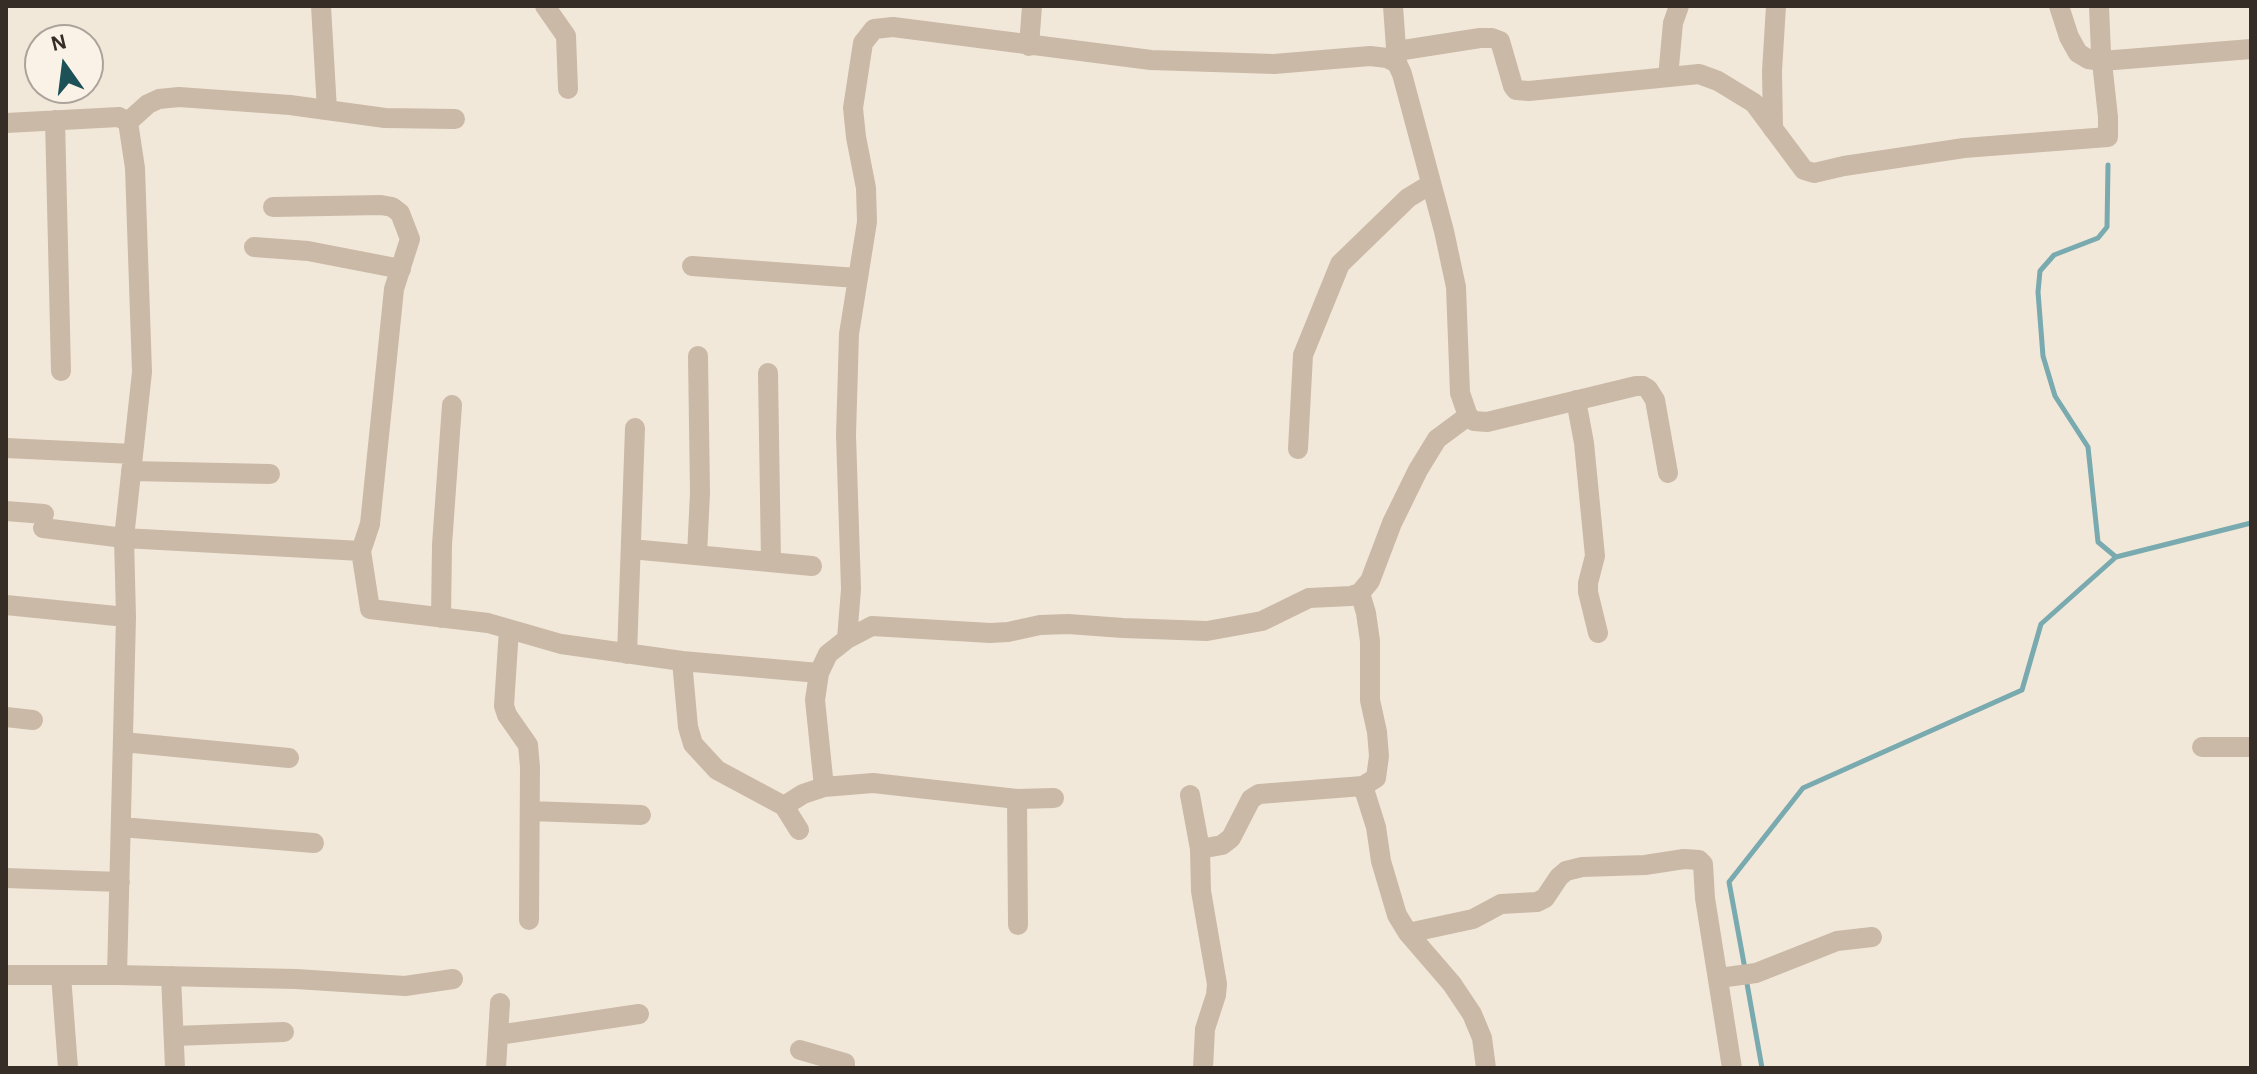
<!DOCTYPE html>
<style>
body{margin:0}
#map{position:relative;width:2257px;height:1074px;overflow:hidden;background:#f2e8da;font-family:"Alegreya Sans",sans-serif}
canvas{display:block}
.frame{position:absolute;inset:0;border:8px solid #362d27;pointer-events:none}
.north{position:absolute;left:24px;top:24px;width:80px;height:80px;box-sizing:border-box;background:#faf2e7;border:2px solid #aca39a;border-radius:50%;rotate:346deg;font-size:22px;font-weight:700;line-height:32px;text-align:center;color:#362d27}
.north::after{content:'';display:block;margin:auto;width:28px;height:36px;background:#1c5158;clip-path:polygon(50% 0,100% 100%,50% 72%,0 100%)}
</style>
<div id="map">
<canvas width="2257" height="1074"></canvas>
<div class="frame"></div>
<div class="north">N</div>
</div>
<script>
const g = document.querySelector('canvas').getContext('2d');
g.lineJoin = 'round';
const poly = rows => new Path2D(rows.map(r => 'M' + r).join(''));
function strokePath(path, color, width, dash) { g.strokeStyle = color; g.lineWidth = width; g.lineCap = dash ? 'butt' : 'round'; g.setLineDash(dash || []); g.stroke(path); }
const stream = poly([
 [2108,165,2107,227,2098,238,2054,255,2040,271,2038,292,2043,356,2055,396,2088,447,2098,542,2116,557],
 [1745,969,1729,882,1803,788,2022,690,2041,624,2116,557,2251,523],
 [1746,978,1762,1068]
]);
const minor = poly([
 [321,6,327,110],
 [545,6,566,36,568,89],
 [1393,6,1397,62],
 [2059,6,2069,37,2078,53,2088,59,2102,61,2251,49],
 [1029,46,1032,6],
 [1397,51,1480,38,1492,38,1500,41,1513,86,1516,90,1529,91,1699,74,1718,81,1754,103,1804,170,1814,173,1844,166,1964,148,2108,137,2108,117,2101,53,2099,6],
 [1668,77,1673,23,1679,6],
 [55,120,61,371],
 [128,122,148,104,159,99,179,97,290,105,385,118,455,119],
 [6,123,119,117,128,122,135,168,142,372,124,538,43,528],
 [1773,129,1772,71,1776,6],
 [273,207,381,205,392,207,400,213,410,239,394,289,370,524,361,551],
 [254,247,308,251,401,269],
 [692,266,857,278],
 [768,373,771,562],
 [1576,400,1584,443,1595,556,1588,583,1588,592,1598,633],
 [6,448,133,454],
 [1298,449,1303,355,1340,264,1408,198,1431,184],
 [131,471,270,474],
 [6,511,44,514],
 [631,549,812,566],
 [697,555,700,493,698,356],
 [6,605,126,617,117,975,296,979,405,986,453,979],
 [126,617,124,538,361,551,370,609,488,623,561,644,682,661,819,673],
 [441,618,442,545,452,405],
 [509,629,504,706,507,715,528,745,530,767,529,920],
 [847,639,851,589,846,435,849,334,867,222,866,188,856,137,853,108,863,43,874,29,893,27,1151,60,1274,64,1370,56,1387,58,1397,63,1402,74,1444,231,1456,287,1460,393,1468,416,1474,421,1487,422,1636,386,1643,386,1648,389,1655,400,1668,473],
 [627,654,635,428],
 [682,661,688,727,693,744,717,770,784,806,799,830],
 [6,717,33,720],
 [123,742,289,758],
 [2202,747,2251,747],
 [1363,786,1376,827,1381,861,1397,915,1408,933,1452,984,1472,1014,1482,1038,1486,1068],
 [824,787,815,700,819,673,828,654,847,639,872,626,990,633,1008,632,1040,625,1068,624,1123,628,1207,631,1262,621,1309,598,1351,596,1360,593,1370,581,1392,523,1418,470,1437,439,1468,416],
 [1190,795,1200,849,1201,891,1217,984,1216,995,1205,1029,1203,1068],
 [1017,799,1018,925],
 [784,806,803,794,824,787,873,783,1017,799,1054,798],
 [530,811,641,815],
 [121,827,314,843],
 [1200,849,1222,845,1231,838,1251,799,1259,794,1363,786,1376,778,1379,756,1377,732,1370,700,1370,641,1366,613,1360,593],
 [6,878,120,882],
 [1408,933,1473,919,1501,904,1537,902,1545,898,1559,877,1566,871,1582,867,1645,865,1684,859,1699,860,1703,864,1705,898,1732,1068],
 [6,975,117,975],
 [61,975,68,1068],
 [171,976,175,1068],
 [1719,978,1756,973,1837,941,1872,937],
 [498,1035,639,1014],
 [174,1036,284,1032],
 [800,1050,845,1063,845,1068],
 [496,1068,500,1003]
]);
strokePath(stream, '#79aaaf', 5);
strokePath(minor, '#cab9a6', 20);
</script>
